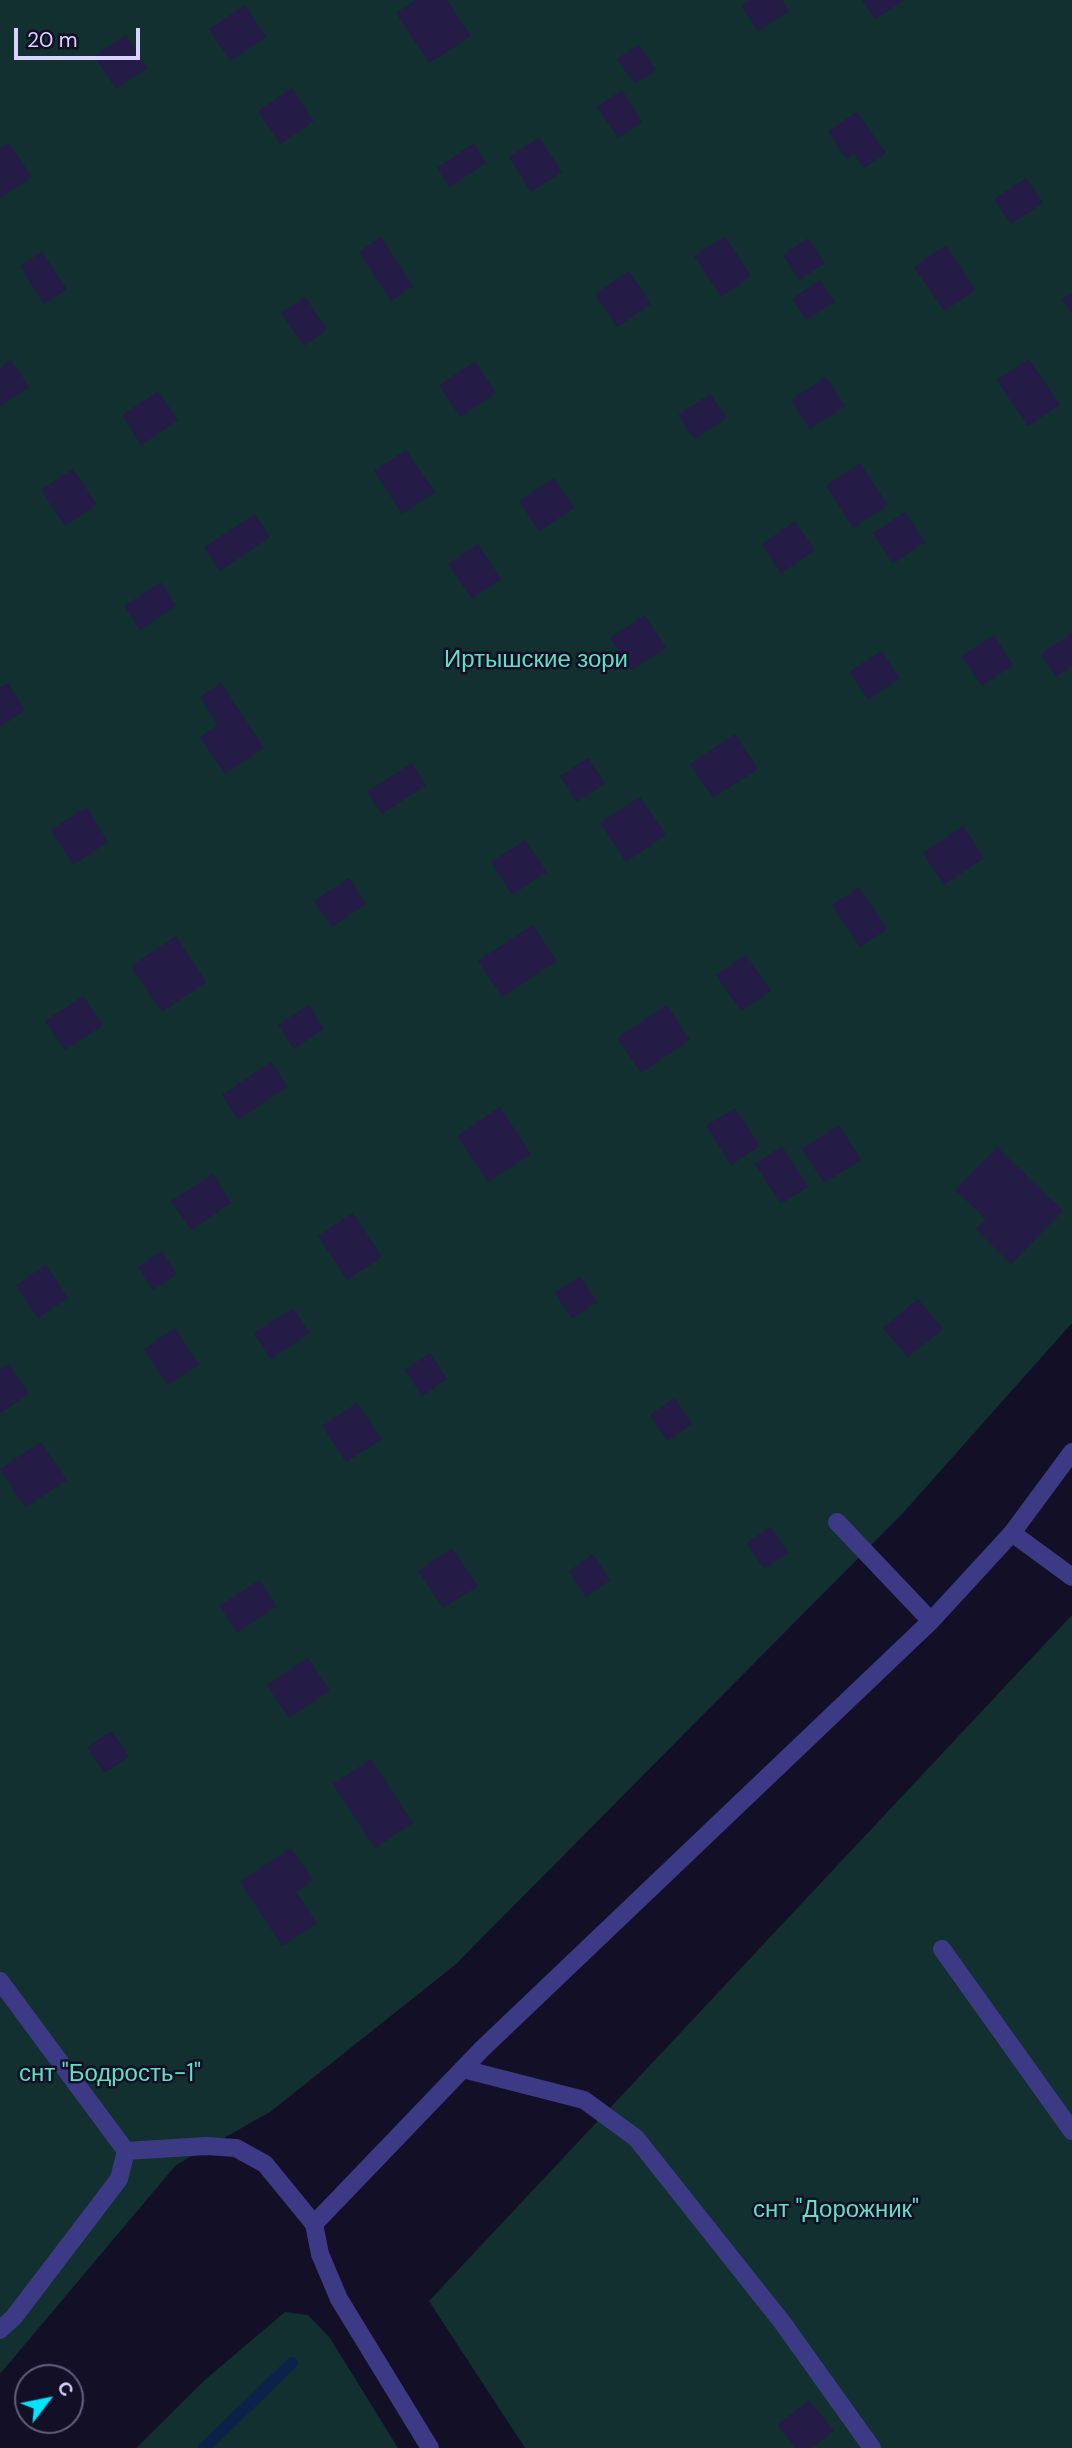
<!DOCTYPE html>
<meta charset="utf-8">
<style>
body{margin:0}
#map{position:relative;width:1072px;height:2448px;overflow:hidden;background:#130f26;font-family:"DM Sans",sans-serif}
canvas{display:block}
.north{position:absolute;left:14px;top:2364px;width:70px;height:70px;box-sizing:border-box;background:#130f26;border:2px solid #625e7d;border-radius:50%;rotate:58deg;font-size:19px;font-weight:700;line-height:28px;text-align:center;color:#d9d4ff}
.north::after{content:'';display:block;margin:auto;width:24px;height:32px;background:#00e5ff;clip-path:polygon(50% 0,100% 100%,50% 72%,0 100%)}
.scale{position:absolute;left:14px;top:28px;width:126px;height:32px;box-sizing:border-box;border:4px solid #d9d4ff;border-top:0;padding-left:9px;font-size:21px;line-height:24px;white-space:nowrap;color:#d9d4ff;-webkit-text-stroke:5px #130f26;paint-order:stroke}
</style>
<div id="map">
<canvas width="1072" height="2448"></canvas>
<div class="north">С</div>
<div class="scale">20 m</div>
</div>
<script>
const g = document.querySelector('canvas').getContext('2d');
g.lineJoin = 'round';
function fill(path, color) { g.fillStyle = color; g.fill(path, 'evenodd'); }
const poly = rows => new Path2D(rows.map(r => 'M' + r).join(''));
function strokePath(path, color, width, dash) { g.strokeStyle = color; g.lineWidth = width; g.lineCap = dash ? 'butt' : 'round'; g.setLineDash(dash || []); g.stroke(path); }
function label(font, color, halo, rows, align = 'center') {
  g.font = font + ' "DM Sans",sans-serif'; g.lineWidth = 5; g.setLineDash([]); g.textBaseline = 'middle'; g.strokeStyle = halo; g.fillStyle = color; for (const [text, x, y, turn = 0] of rows) {
    g.save(); g.translate(x, y); g.rotate((+turn || 0) * Math.PI / 180); g.textAlign = isNaN(turn) ? turn : align; if (halo) g.strokeText(text, 0, 0); g.fillText(text, 0, 0); g.restore();
  }
}
const green = poly([
 [0,0,1072,0,1072,1323,903,1513,455,1965,270,2112,176,2165,0,2374],
 [1072,1615,1072,2448,525,2448,429,2301],
 [285,2312,308,2315,330,2338,398,2448,136,2448,206,2379]
]);
const stream = poly([
 [204,2448,292,2363]
]);
const building = poly([
 [416,0,447,0,471,36,429,63,396,13],
 [750,0,782,0,789,11,758,31,741,6],
 [862,0,904,0,875,19],
 [245,5,266,37,230,61,209,29],
 [126,35,147,68,116,89,94,56],
 [639,44,656,70,635,84,617,59],
 [292,88,314,121,280,144,258,111],
 [622,90,642,122,618,138,597,107],
 [857,112,886,153,864,168,854,154,846,159,828,131],
 [539,137,562,172,531,192,509,157],
 [9,143,32,177,0,198,0,148],
 [474,143,486,163,450,187,437,168],
 [1026,178,1043,203,1011,224,994,199],
 [725,236,751,276,721,297,694,256],
 [381,237,413,286,391,301,359,252],
 [808,238,825,263,799,280,783,255],
 [946,245,976,290,944,311,914,267],
 [42,252,67,289,44,304,20,266],
 [629,271,651,304,617,327,595,294],
 [820,280,835,302,806,320,792,299],
 [1072,293,1072,314,1062,299],
 [305,297,327,330,304,346,281,313],
 [1029,359,1060,405,1028,426,997,380],
 [11,360,29,387,0,406,0,368],
 [475,361,496,393,460,417,439,385],
 [826,377,845,406,810,429,791,400],
 [158,391,178,420,141,445,122,415],
 [710,394,727,418,694,439,678,415],
 [406,450,435,492,402,514,374,471],
 [860,463,888,505,853,528,826,486],
 [73,469,97,505,65,526,41,490],
 [554,478,574,508,539,532,519,501],
 [905,512,925,542,893,564,873,533],
 [255,514,270,537,220,571,204,547],
 [795,521,815,550,781,573,762,544],
 [478,544,501,579,472,599,448,564],
 [161,582,176,606,140,630,124,606],
 [645,615,666,648,631,670,610,638],
 [1072,633,1072,666,1056,677,1041,654],
 [994,635,1013,665,982,686,961,656],
 [881,651,900,678,868,700,849,672],
 [8,683,25,710,0,727,0,688],
 [221,683,264,748,225,774,200,737,218,725,200,697],
 [735,734,758,769,713,798,690,764],
 [588,758,605,783,577,802,560,776],
 [412,763,426,785,382,814,367,792],
 [640,797,666,835,626,862,600,823],
 [86,807,108,842,73,865,51,830],
 [963,826,984,858,944,885,923,853],
 [525,840,547,872,512,895,491,862],
 [349,878,366,904,332,927,314,901],
 [859,887,887,929,860,947,832,905],
 [533,925,557,961,502,997,478,961],
 [176,936,206,982,162,1012,131,966],
 [746,955,771,991,741,1011,716,975],
 [83,996,103,1025,65,1050,45,1021],
 [309,1005,324,1029,294,1049,278,1025],
 [667,1005,690,1040,641,1073,617,1038],
 [271,1062,288,1087,238,1120,222,1095],
 [500,1107,531,1154,488,1182,457,1136],
 [735,1108,760,1146,731,1165,706,1126],
 [839,1125,861,1160,824,1183,802,1149],
 [782,1146,808,1187,781,1204,755,1164],
 [997,1147,1063,1211,1011,1264,976,1229,986,1219,955,1190],
 [213,1174,231,1203,191,1230,171,1201],
 [353,1213,382,1257,347,1280,318,1236],
 [162,1251,177,1274,153,1290,138,1267],
 [46,1265,68,1298,38,1318,16,1285],
 [580,1276,597,1302,572,1319,555,1293],
 [918,1299,943,1329,908,1357,883,1328],
 [293,1308,310,1333,271,1359,254,1333],
 [175,1328,199,1365,168,1385,144,1349],
 [430,1353,447,1379,422,1396,405,1370],
 [9,1364,29,1394,0,1413,0,1370],
 [675,1398,692,1424,667,1441,650,1415],
 [357,1403,382,1439,346,1462,322,1426],
 [41,1442,67,1480,25,1508,0,1469],
 [771,1527,788,1553,764,1569,746,1543],
 [452,1548,478,1586,443,1608,418,1571],
 [593,1554,610,1580,586,1597,569,1571],
 [259,1580,277,1606,237,1633,220,1606],
 [308,1658,330,1691,289,1718,267,1685],
 [112,1731,129,1757,104,1773,87,1747],
 [371,1759,413,1823,375,1848,333,1784],
 [291,1848,313,1880,296,1892,317,1923,282,1946,240,1882],
 [809,2400,834,2431,812,2448,795,2448,777,2425]
]);
const service = poly([
 [1012,1533,1072,1577],
 [942,1949,1072,2131],
 [0,1981,126,2151],
 [463,2069,584,2100,636,2138,782,2322,872,2448],
 [0,2330,14,2317,119,2179,126,2151,206,2146,236,2148,265,2164,314,2224]
]);
const minor = poly([
 [837,1522,931,1621],
 [430,2448,339,2299,320,2254,314,2224,482,2049,931,1621,1012,1533,1072,1452]
]);
const parkNames = [
 ["Иртышские зори",536,661],
 ["снт \"Бодрость-1\"",110,2075],
 ["снт \"Дорожник\"",836,2211]
];
fill(green, '#12302f');
strokePath(stream, '#0c2248', 12);
fill(building, '#241b47');
strokePath(service, '#3d3a85', 18);
strokePath(minor, '#3d3a85', 18);
label('24px', '#5fe0c0', '#130f26', parkNames);
</script>
